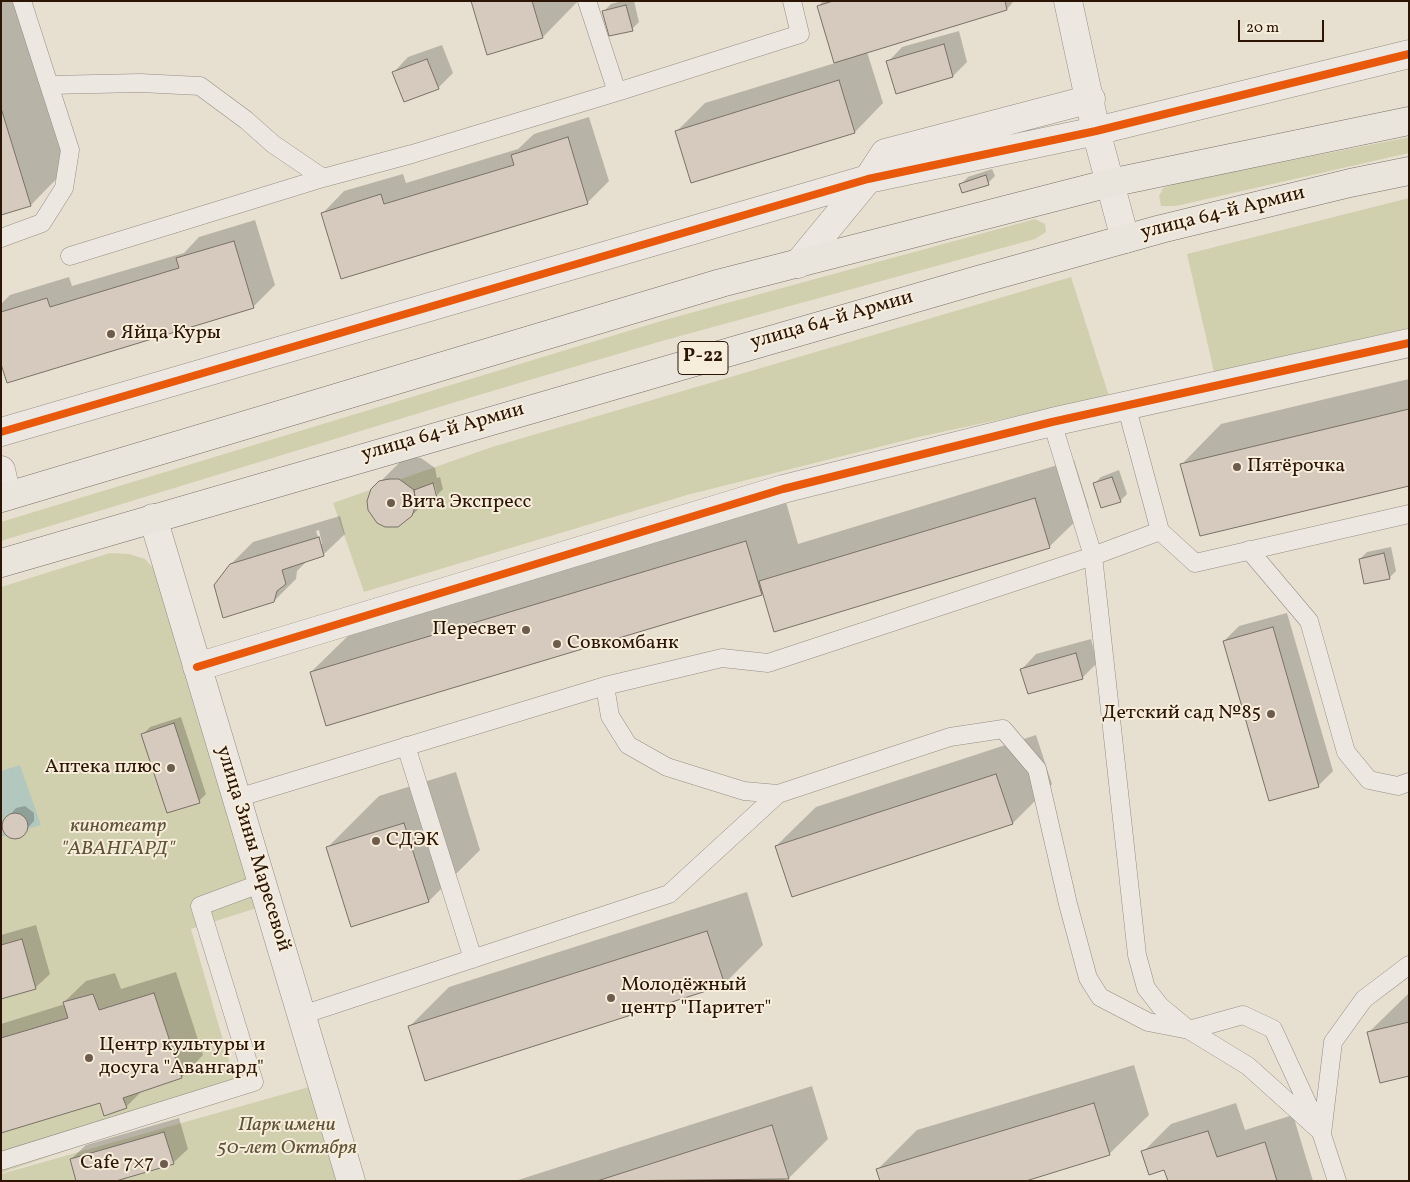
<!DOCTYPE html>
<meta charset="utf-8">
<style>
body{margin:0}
#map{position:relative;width:1410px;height:1182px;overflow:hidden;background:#e7e0d1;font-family:Vollkorn,serif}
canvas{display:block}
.frame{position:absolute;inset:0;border:2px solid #2c1505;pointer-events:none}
.scale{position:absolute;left:1238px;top:20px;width:86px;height:22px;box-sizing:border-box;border:2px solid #2c1505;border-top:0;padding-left:6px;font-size:15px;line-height:18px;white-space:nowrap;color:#2c1505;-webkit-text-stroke:4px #f6eddb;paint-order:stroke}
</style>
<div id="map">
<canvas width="1410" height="1182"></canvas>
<div class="frame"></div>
<div class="scale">20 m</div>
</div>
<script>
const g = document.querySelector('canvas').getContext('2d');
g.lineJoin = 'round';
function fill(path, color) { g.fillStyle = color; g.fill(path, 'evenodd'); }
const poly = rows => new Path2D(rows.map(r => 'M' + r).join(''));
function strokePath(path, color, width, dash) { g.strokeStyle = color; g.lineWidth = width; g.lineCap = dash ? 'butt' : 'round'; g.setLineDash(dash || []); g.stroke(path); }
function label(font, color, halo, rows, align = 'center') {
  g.font = font + ' Vollkorn,serif'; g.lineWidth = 4; g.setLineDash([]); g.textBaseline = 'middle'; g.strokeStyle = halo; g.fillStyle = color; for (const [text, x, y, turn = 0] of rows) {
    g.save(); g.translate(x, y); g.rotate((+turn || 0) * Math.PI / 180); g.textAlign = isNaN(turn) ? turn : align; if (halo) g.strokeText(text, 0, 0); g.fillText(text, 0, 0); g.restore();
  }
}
const green = poly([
 [1409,137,1409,153,1176,206,1161,206,1159,196,1163,188,1178,183],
 [1409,198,1409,328,1214,372,1187,254],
 [1035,219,1045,224,1046,232,1035,239,662,341,472,397,1,541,1,522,661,321],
 [1071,277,1109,396,919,437,687,495,364,592,333,503,492,447],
 [110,553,129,554,145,559,159,574,263,906,191,929,238,1092,1,1173,1,587],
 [316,1085,345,1181,1,1181,1,1174]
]);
const water = poly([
 [20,765,41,825,1,837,1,771]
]);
const shadow = poly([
 [1,1,20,1,70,165,31,205,1,214],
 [472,1,578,1,543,37],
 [622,1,634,1,639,22,632,29,604,11,611,4],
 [823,1,1014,1,1007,9,867,52,883,103,855,132,692,181,677,131,705,103,835,63,818,7],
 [959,31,967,62,953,76,897,92,888,62,902,47],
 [442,45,453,73,438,88,394,72,408,57],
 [589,117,609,181,587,203,323,213,344,191,403,174,406,183,518,149,534,134],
 [992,169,995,176,988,183,961,184,968,177],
 [255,220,275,285,253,307,1,359,1,304,10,295,69,277,72,286,184,253,199,237],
 [1409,379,1409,485,1182,464,1221,424],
 [411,457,421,458,435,468,437,478,440,477,443,489,436,496,429,499,408,519,397,526,385,526,372,516,368,502,372,490,402,460],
 [432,484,434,484,437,494,435,494],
 [1074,460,1089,508,1049,547,764,592,311,672,351,633,786,502,798,544],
 [1119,470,1127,494,1120,501,1094,484,1101,477],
 [340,516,345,534,323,555,307,561,297,571,296,579,274,601,231,564,253,542],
 [319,530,322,544,320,544,316,531],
 [1391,547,1396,571,1389,578,1360,559,1367,552],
 [1287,613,1333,771,1318,786,1224,641,1239,626],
 [1091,639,1097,663,1082,678,1022,669,1036,654],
 [181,717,206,794,199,801,143,734,150,727],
 [1036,735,1052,784,1013,823,776,846,816,807],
 [456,772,480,850,429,901,327,848,379,796],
 [25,806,34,813,34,821,18,838,10,837,4,832,3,823,16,808],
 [747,892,763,945,724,984,409,1027,449,987],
 [36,925,50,974,35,988,1,998,1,935],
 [176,972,203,1055,182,1077,143,1090,126,1107,101,1102,1,1132,1,1024,65,1004,64,1002,86,981,115,973,121,989],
 [1409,993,1409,1074,1368,1033],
 [1134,1065,1149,1115,1109,1154,878,1169,917,1130],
 [812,1086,828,1139,789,1178,780,1181,515,1181],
 [1236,1103,1245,1130,1293,1115,1313,1181,1169,1181,1165,1168,1143,1152,1171,1124],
 [179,1118,188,1149,173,1163,71,1159,86,1145]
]);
const building = poly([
 [471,1,532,1,543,38,487,55,471,1],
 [833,1,1005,1,1007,10,834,63,817,6,833,1],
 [626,5,633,31,609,36,602,11,626,5],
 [944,44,953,77,896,94,886,61,944,44],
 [427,59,439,89,404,102,392,72,427,59],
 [839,80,855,133,691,183,675,131,839,80],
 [1,108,31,206,1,215,1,108],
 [568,137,588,204,341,279,321,213,381,194,384,204,514,165,511,155,568,137],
 [986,175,989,185,962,193,959,184,986,175],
 [234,241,254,308,7,383,1,364,1,312,47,298,50,307,179,268,176,258,234,241],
 [1409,409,1409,486,1200,536,1180,464,1409,409],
 [1112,477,1121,502,1101,508,1093,483,1112,477],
 [389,479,399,479,414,490,416,504,412,516,398,527,385,527,377,523,368,510,367,501,371,489,379,481,389,479],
 [433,483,437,498,416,504,414,490,433,483],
 [1035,498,1050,548,774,632,759,581,1035,498],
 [319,537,324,556,282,570,286,584,277,591,274,602,223,618,214,585,230,564,319,537],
 [746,541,762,595,326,726,310,672,746,541],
 [1384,553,1390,579,1364,584,1359,559,1384,553],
 [1273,627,1319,787,1269,801,1223,641,1273,627],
 [1076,653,1083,679,1028,694,1020,669,1076,653],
 [174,723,200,803,167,813,141,734,174,723],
 [996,774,1013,824,792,897,775,846,996,774],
 '2 826a13 13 0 1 1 26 0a13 13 0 1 1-26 0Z',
 [404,823,429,902,351,927,326,847,404,823],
 [707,931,725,985,425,1081,408,1026,707,931],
 [22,939,36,989,1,999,1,945,22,939],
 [154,993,182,1078,123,1098,127,1108,104,1116,100,1103,1,1133,1,1038,68,1018,63,1002,93,994,99,1010,154,993],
 [1409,1022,1409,1076,1380,1083,1367,1032,1409,1022],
 [1094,1103,1110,1155,1026,1181,880,1181,876,1169,1094,1103],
 [772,1125,789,1179,597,1181,772,1125],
 [1208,1131,1217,1157,1265,1142,1277,1181,1168,1181,1164,1170,1149,1175,1141,1151,1208,1131],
 [164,1132,174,1164,116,1181,76,1181,70,1159,164,1132]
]);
const service = poly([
 [587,1,617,92,800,34,792,1],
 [49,85,140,83,200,86,246,120,273,144,323,178],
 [1,238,42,223,64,188,70,150,22,1],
 [70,256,323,178,412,154,617,92],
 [1126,405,1160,531,1195,563,1409,514],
 [1160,531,1093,556,1137,955,1146,988,1160,1006,1189,1030,1243,1015,1273,1029,1322,1135,1337,1181],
 [1249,550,1309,621,1346,752,1369,780,1398,786,1409,782],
 [605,686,610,716,628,745,667,767,744,791,778,794],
 [406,746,473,959],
 [237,798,605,686,722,658,768,663,1093,556,1052,422],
 [302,1015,669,894,778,794,950,737,1003,729,1037,769,1068,904,1088,978,1100,997,1148,1022,1189,1030,1248,1066,1318,1129],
 [1322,1134,1333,1042,1364,999,1409,965],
 [1,1161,254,1082,200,906,262,883]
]);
const minor = poly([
 [798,264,868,179,885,153,1091,99],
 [1,432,868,179,1096,131,1409,54],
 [1,470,7,496]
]);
const tertiary = poly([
 [1068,1,1096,131,1125,239],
 [153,518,351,1181],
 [197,667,783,489,1052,422,1409,343]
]);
const trunk = poly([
 [1,498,721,283,1110,183,1409,121],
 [1,563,978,280,1161,229,1350,183,1409,171]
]);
const cycleway = poly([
 [1,432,868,179,1096,131,1409,54],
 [197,667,783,489,1052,422,1409,343]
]);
const markers = [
 [111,334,5,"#6d5c4c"],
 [1237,467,5,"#6d5c4c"],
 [391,503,5,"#6d5c4c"],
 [526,630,5,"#6d5c4c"],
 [557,644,5,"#6d5c4c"],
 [1271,714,5,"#6d5c4c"],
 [171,768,5,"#6d5c4c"],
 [376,841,5,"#6d5c4c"],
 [611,998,5,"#6d5c4c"],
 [89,1058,5,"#6d5c4c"],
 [164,1164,5,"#6d5c4c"]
];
const shields = [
 [703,358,50]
];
const shieldNames = [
 ["Р-22",703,358]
];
const streetNames = [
 ["улица 64-й Армии",1223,214,-14],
 ["улица 64-й Армии",832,321,-16],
 ["улица 64-й Армии",443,433,-16],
 ["улица Зины Маресевой",252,849,73]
];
const poiNames = [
 ["Яйца Куры",121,334],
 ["Пятёрочка",1247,467],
 ["Вита Экспресс",401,503],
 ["Пересвет",516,630,"right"],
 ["Совкомбанк",567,644],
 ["Детский сад №85",1261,714,"right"],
 ["Аптека плюс",161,768,"right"],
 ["СДЭК",386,841],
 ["Молодёжный",621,986],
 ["центр \"Паритет\"",621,1009],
 ["Центр культуры и",99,1046],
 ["досуга \"Авангард\"",99,1069],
 ["Cafe 7×7",154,1164,"right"]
];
const parkNames = [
 ["кинотеатр",118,827],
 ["\"АВАНГАРД\"",118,850],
 ["Парк имени",287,1126],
 ["50-лет Октября",287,1149]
];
fill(green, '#d1d0ae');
fill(water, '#b2c8be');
fill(shadow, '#0003');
fill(building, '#d6c9bd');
strokePath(building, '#797168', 1);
strokePath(service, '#948d83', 19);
strokePath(minor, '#948d83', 29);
strokePath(tertiary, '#948d83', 29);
strokePath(trunk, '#797168', 29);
strokePath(service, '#ece8e1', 18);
strokePath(minor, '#ece8e1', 28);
strokePath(tertiary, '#ece8e1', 28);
strokePath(trunk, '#e9e4dc', 28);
strokePath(cycleway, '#e8590c', 8);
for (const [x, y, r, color] of markers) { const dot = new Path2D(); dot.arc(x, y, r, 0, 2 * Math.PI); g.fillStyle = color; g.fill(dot); strokePath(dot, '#f6eddb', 2); }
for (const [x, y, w] of shields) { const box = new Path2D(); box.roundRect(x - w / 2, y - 16.5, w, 33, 4); g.fillStyle = '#f6eddb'; g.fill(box); strokePath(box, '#2c1505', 1); }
label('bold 19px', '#2c1505', null, shieldNames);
label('20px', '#2c1505', '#f6eddb', streetNames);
label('20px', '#2c1505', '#f6eddb', poiNames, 'left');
label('italic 20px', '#5f5236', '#f6eddb', parkNames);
</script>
